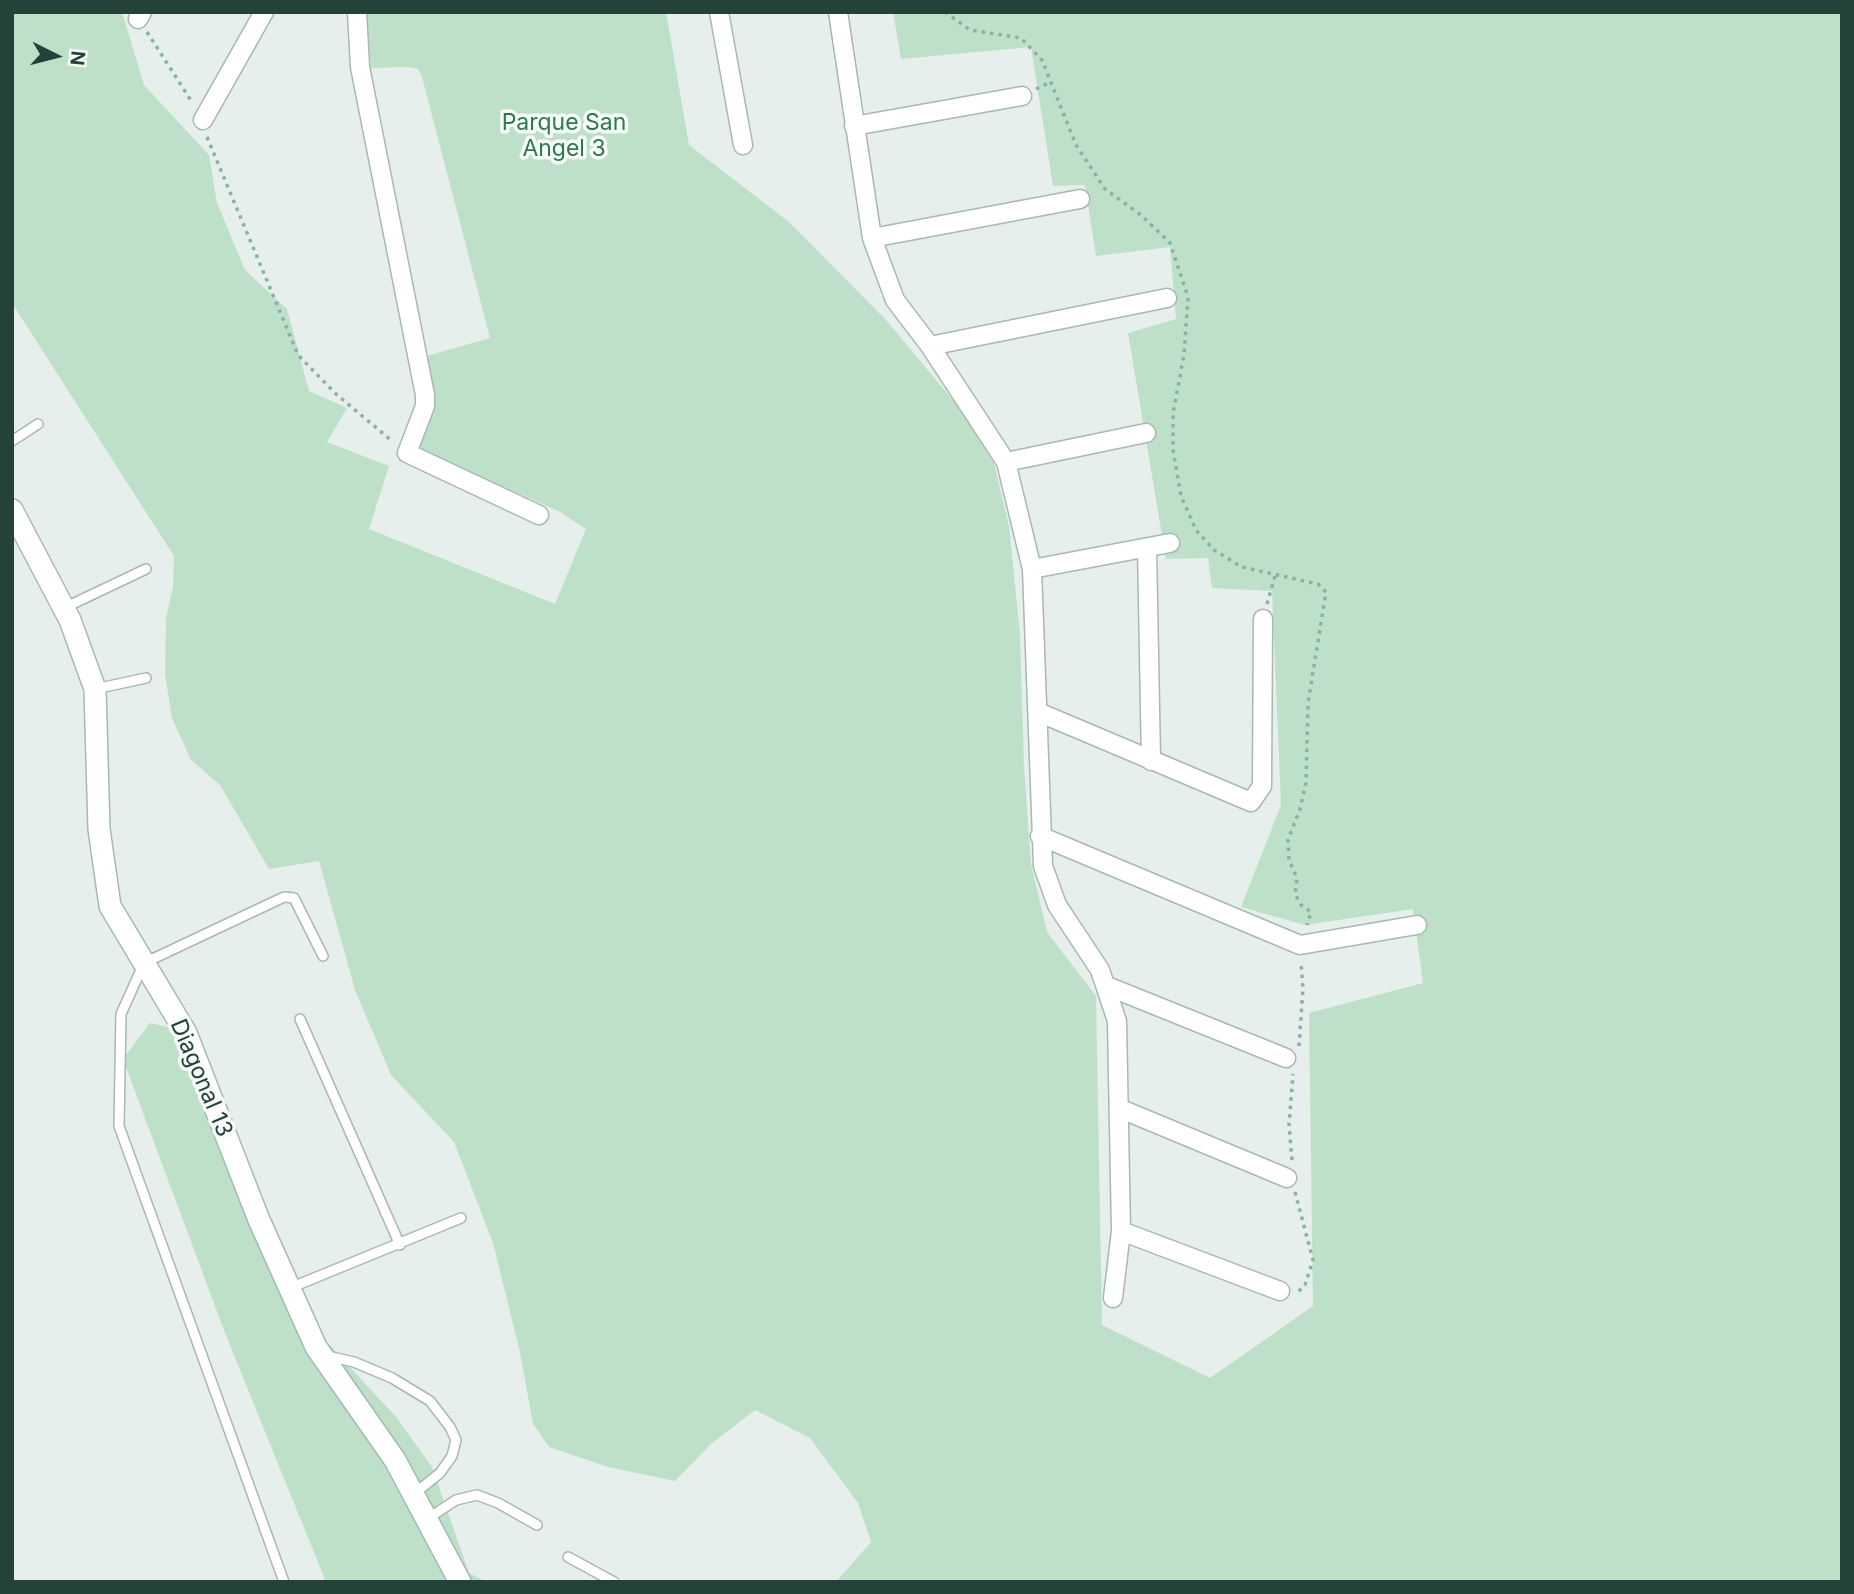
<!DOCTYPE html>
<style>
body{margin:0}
#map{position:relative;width:1854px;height:1594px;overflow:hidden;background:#e6efeb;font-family:Inter,sans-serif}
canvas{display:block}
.frame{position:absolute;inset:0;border:14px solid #24423a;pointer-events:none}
.north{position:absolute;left:21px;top:21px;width:70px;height:70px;-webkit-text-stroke:5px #f7fbf9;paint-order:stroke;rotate:96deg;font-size:19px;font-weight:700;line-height:28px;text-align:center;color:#24423a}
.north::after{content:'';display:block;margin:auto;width:24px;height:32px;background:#24423a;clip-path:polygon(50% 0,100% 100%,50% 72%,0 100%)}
</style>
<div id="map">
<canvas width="1854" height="1594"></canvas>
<div class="frame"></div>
<div class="north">N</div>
</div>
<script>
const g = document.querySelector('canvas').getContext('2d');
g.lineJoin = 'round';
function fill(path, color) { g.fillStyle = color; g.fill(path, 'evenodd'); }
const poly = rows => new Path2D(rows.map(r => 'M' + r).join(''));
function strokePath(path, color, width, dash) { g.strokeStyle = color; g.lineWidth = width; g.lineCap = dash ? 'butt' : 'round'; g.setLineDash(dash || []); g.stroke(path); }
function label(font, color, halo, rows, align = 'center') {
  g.font = font + ' Inter,sans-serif'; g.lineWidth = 7; g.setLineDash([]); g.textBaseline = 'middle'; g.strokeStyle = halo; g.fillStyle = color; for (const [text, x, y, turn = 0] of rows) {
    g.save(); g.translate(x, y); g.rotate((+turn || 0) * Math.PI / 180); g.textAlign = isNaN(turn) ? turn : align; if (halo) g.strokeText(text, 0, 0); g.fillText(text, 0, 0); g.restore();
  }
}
const green = poly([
 [12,12,122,12,144,85,209,155,217,203,245,270,287,309,309,391,347,408,327,442,389,466,369,529,555,604,586,529,560,512,417,448,423,357,490,338,422,77,418,69,408,67,371,68,366,12,666,12,689,145,789,222,886,320,961,410,994,463,1009,526,1020,634,1024,766,1031,864,1047,932,1096,996,1102,1325,1210,1378,1313,1306,1309,1013,1423,983,1413,909,1305,925,1241,907,1281,805,1272,591,1212,588,1208,558,1166,559,1128,333,1176,319,1170,247,1096,256,1085,185,1053,186,1031,47,901,59,893,12,1842,12,1842,1582,836,1582,871,1542,858,1503,810,1438,755,1410,711,1444,675,1481,608,1467,549,1447,533,1424,520,1352,493,1243,454,1142,391,1075,355,990,319,861,269,869,220,785,191,760,172,718,165,674,166,618,173,587,174,556,12,303],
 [150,1023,184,1031,288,1279,325,1340,397,1418,432,1467,469,1573,487,1582,326,1582,225,1333,123,1059]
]);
const path = poly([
 [945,12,970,30,1021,38,1042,60,1076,145,1105,189,1141,215,1170,243,1188,297,1184,355,1173,413,1173,450,1181,496,1196,530,1214,550,1242,567,1318,584,1326,592,1308,703,1306,783,1300,809,1288,840,1289,860,1297,878,1295,894,1301,905,1311,912,1307,925],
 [147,32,192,102],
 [1036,89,1051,82],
 [207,137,298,355,336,394,392,441],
 [1267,604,1275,576],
 [1299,1046,1303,988,1301,963],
 [1292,1160,1289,1125,1293,1074],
 [1295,1192,1313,1260,1305,1285,1297,1293]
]);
const lane = poly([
 [12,441,38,424],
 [64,608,146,569],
 [95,689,146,678],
 [300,1019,400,1245],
 [290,1288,461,1218],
 [327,1356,354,1362,392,1378,430,1401,450,1427,456,1440,452,1456,440,1473,414,1494],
 [427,1519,456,1500,477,1495,498,1503,537,1525],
 [568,1557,614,1582],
 [284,1582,119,1126,121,1014,144,963,284,897,294,898,323,956]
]);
const street = poly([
 [357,12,360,67,425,395,425,406,407,453,539,515],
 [719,12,743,145],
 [838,12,872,238,895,300,930,346,1006,462,1032,569,1043,866,1057,905,1100,970,1117,1021,1121,1231,1113,1298],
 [138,19,142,12],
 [203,120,264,12],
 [854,126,1022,96],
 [872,238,1080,199],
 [930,346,1167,298],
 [1006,462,1146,433],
 [1147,548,1151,761],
 [1032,569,1170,543],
 [1038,712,1251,802,1262,786,1263,619],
 [1040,836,1300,945,1417,925],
 [1107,986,1286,1058],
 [1121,1109,1287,1178],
 [1121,1231,1280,1291]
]);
const secondary = poly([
 [12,510,70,620,95,689,99,829,110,906,186,1033,259,1220,316,1347,395,1460,460,1582]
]);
const parkNames = [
 ["Parque San",564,123],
 ["Angel 3",564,149]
];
const streetNames = [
 ["Diagonal 13",201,1078,67]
];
fill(green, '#bfe0c8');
strokePath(lane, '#a8b8b2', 12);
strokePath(street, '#a8b8b2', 21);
strokePath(secondary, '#a4bbb3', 24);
strokePath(path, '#86b3a5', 3.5, [3.5, 5]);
strokePath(lane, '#fff', 9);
strokePath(street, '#fff', 18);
strokePath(secondary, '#fff', 21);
label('23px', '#2d7a4b', '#f7fbf9', parkNames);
label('23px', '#24423a', '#f7fbf9', streetNames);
</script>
